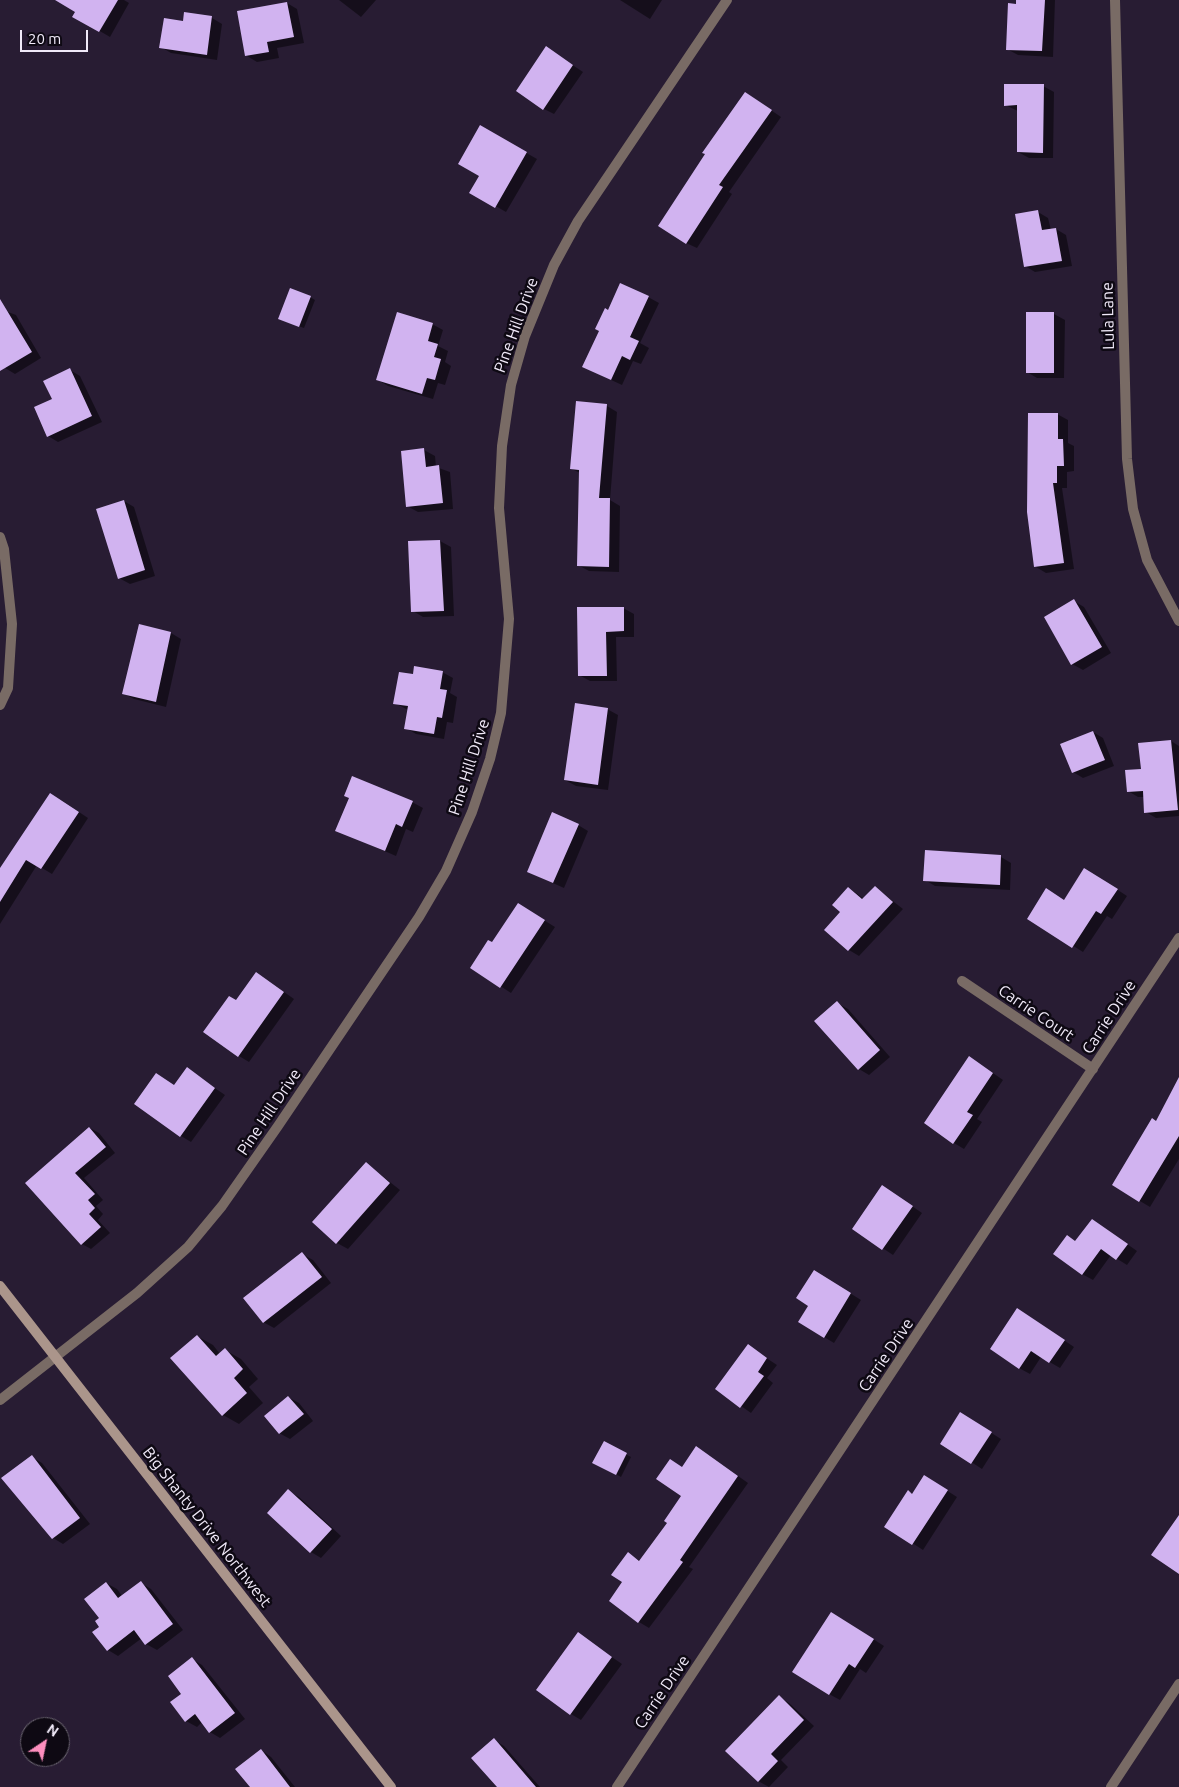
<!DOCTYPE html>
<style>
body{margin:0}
#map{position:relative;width:1179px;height:1787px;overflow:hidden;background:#281c33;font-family:Ubuntu,sans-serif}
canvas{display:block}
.north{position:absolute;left:20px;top:1717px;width:50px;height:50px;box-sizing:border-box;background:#0e0913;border:1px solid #69636f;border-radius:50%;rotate:34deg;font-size:14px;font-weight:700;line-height:20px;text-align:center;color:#f1eaf9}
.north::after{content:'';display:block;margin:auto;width:18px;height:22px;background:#fd8ebe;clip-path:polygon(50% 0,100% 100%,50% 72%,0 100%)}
.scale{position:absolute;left:20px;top:30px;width:68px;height:22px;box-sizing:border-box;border:2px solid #f1eaf9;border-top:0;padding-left:6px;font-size:15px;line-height:18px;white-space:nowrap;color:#f1eaf9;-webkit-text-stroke:4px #0e0913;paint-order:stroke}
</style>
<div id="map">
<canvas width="1179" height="1787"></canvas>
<div class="north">N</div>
<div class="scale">20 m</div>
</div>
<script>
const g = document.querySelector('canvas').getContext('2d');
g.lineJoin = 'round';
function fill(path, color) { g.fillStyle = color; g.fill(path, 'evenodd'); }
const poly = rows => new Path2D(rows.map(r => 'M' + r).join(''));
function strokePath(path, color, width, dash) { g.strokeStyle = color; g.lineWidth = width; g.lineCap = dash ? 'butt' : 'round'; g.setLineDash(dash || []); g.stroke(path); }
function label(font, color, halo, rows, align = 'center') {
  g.font = font + ' Ubuntu,sans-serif'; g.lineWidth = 5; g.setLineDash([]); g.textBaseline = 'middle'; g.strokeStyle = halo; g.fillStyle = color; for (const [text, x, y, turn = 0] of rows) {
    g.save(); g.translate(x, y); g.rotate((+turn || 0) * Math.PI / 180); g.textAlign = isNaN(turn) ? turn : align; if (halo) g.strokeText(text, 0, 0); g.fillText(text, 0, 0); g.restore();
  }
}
const shadow = poly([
 [57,0,124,0,129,3,110,37,74,16,76,11],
 [339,0,376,0,361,17],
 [620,0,662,0,650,19],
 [1018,0,1055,0,1053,57,1018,55,1007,49],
 [287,3,297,9,304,43,277,48,279,58,257,62,247,56],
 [185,14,212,18,222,24,217,60,171,53,161,47,184,22],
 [547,48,583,72,554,114,544,109],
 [1043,86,1054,92,1053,158,1029,158,1018,152,1018,111,1005,105],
 [746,93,781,117,729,192,732,194,697,248,686,243],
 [481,127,537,159,506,212,471,192,481,175],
 [1038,212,1048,218,1051,230,1056,229,1066,235,1072,266,1035,272,1025,266],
 [310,297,315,300,304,328,284,321],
 [648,297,659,303,640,343,649,348,641,364,633,361,622,385,594,372,600,331,608,311],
 [0,309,16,315,41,358,15,374,5,368,0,360],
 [1027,313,1054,314,1065,320,1064,378,1037,378,1027,372],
 [432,324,443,330,438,346,448,351,445,362,451,366,445,385,438,383,433,399,388,386,378,380],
 [70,370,80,376,102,422,58,442,48,436,53,400],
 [577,403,607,406,617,412,610,500,620,506,619,572,589,571,578,565,580,473,572,469],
 [1057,414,1068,420,1068,443,1074,446,1074,471,1067,472,1067,488,1062,488,1074,569,1046,573,1036,567],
 [424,450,435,456,436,467,450,472,453,509,418,512,407,506,402,452],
 [124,501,134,507,155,576,130,584,119,578],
 [440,541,451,547,454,616,423,617,413,611,409,542],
 [1074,601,1084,607,1111,653,1083,670,1072,664],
 [578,608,623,608,634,614,634,637,616,637,617,681,590,681,579,675],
 [171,633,181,639,166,707,134,699,123,693],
 [442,672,453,678,450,693,457,697,453,723,447,722,444,739,416,734,406,728,408,710,395,703,414,675],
 [607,709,618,715,608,790,576,786,565,780],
 [1093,732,1103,738,1114,766,1083,778,1073,772],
 [1171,741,1179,746,1179,816,1156,818,1146,812,1144,797,1138,797,1128,791,1142,770],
 [61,800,88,818,52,874,37,865,0,924,0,870],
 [412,802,423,808,413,832,406,829,396,856,336,830],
 [578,825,588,831,564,888,528,872],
 [1001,857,1011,863,1010,890,935,886,925,880],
 [1095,875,1127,896,1112,919,1107,916,1083,952,1029,918,1065,901],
 [875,887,903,909,859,956,849,950,826,930,842,912,849,888,864,899],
 [529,911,555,927,511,993,471,967,493,944],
 [267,980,294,999,249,1062,239,1056,236,1001],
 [837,1003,848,1009,890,1057,869,1075,859,1069],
 [980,1064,1003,1080,977,1119,982,1122,964,1149,954,1143],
 [187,1069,225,1095,191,1142,181,1136,175,1086],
 [1179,1079,1179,1159,1150,1207,1113,1185,1156,1123],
 [90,1128,99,1133,115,1153,84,1178,103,1200,96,1206,103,1214,98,1220,110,1233,91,1249,82,1244,26,1183],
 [366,1163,400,1190,348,1249,337,1243],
 [893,1193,922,1213,893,1255,854,1229],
 [1093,1220,1137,1251,1127,1265,1111,1255,1093,1280,1082,1274,1076,1242],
 [302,1254,313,1260,331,1283,274,1328,263,1322],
 [824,1277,861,1300,834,1343,824,1337],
 [1028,1316,1074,1347,1060,1368,1041,1357,1030,1374,1019,1368],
 [197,1336,213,1345,220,1354,225,1350,241,1359,258,1379,249,1387,263,1403,239,1424,223,1415],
 [748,1346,777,1365,767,1378,773,1383,751,1413,717,1389],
 [288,1397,299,1403,313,1421,290,1439,279,1433],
 [971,1420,1001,1439,982,1469,942,1443],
 [604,1443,631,1457,621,1477,594,1462],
 [707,1454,748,1483,689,1567,693,1569,649,1628,639,1622,624,1582,628,1554,640,1561,668,1523,682,1496,682,1468],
 [32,1457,42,1463,90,1524,63,1544,53,1538,3,1479],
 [935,1483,957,1497,923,1550,886,1526,913,1495],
 [288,1491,299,1497,341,1536,321,1558,311,1552],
 [106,1583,117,1589,122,1596,141,1583,151,1589,183,1630,157,1650,146,1644,142,1638,118,1656,108,1650,101,1627],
 [842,1619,884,1646,866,1673,860,1669,840,1700,829,1694],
 [578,1634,622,1664,581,1720,571,1714],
 [192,1659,202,1665,245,1719,220,1738,210,1732,202,1722,197,1727,186,1721,183,1694],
 [779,1697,789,1703,814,1726,781,1760,788,1767,769,1787,758,1781],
 [494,1740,504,1746,540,1787,499,1787],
 [261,1750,271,1757,295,1787,251,1787]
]);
const building = poly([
 [55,0,118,0,99,32,72,17,75,12],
 [1016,0,1045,0,1042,51,1006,50,1008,3,1016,4],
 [287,2,294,37,267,42,269,52,245,56,237,11],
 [184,12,212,16,207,55,159,48,164,18,183,21],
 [546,46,573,65,543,110,516,91],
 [1004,84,1044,84,1043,153,1017,152,1017,105,1004,106],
 [745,92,772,110,719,185,723,187,686,244,658,226,705,154,702,153],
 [480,125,527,152,495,208,469,193,479,176,458,164],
 [1038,210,1042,230,1056,228,1062,261,1024,267,1015,214],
 [620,283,649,296,630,337,639,341,630,360,622,356,611,380,582,367,599,331,595,329,605,308,608,310],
 [290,288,311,296,299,327,278,319],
 [0,299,32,352,0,371],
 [397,312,433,323,428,341,438,344,434,357,441,359,435,380,427,378,422,394,376,380],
 [1026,312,1054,312,1054,373,1026,373],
 [70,368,92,416,47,437,34,407,52,399,43,381],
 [576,401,607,404,599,498,610,498,609,567,577,566,579,470,570,469],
 [1028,413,1058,413,1058,439,1063,439,1064,466,1057,466,1057,483,1053,483,1064,563,1034,567,1027,512],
 [424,448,426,467,439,465,443,503,406,507,401,451],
 [124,500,145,570,118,579,96,509],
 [440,540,444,611,411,612,408,541],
 [1074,599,1102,647,1071,665,1044,617],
 [577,607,624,607,624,631,606,632,607,676,578,676],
 [139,624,171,632,156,702,122,694],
 [414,666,443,671,440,689,447,690,442,718,437,717,434,734,404,729,408,706,393,704,399,672,413,674],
 [575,703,608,708,598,785,564,780],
 [1093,731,1105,760,1072,773,1060,744],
 [1171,740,1178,810,1144,813,1143,791,1127,792,1125,770,1141,769,1138,743],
 [352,776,413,801,402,827,396,824,385,851,335,831,349,798,344,796],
 [50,793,79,812,41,869,26,860,0,902,0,868],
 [552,812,579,824,553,883,527,872],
 [925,850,1001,855,1000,885,923,881],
 [1084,868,1118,889,1101,914,1096,911,1072,948,1027,919,1046,888,1064,900],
 [875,886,893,902,848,951,824,930,840,912,832,905,848,887,862,899],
 [518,903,545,920,500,988,470,968,488,940,492,942],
 [256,972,284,992,238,1057,203,1032,229,996,236,1000],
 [837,1001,880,1050,858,1070,814,1021],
 [969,1056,993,1073,967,1112,973,1115,953,1144,924,1123],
 [187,1067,215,1088,180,1137,134,1104,156,1073,174,1085],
 [1179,1077,1179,1136,1139,1202,1112,1185,1152,1118,1156,1121],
 [89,1127,106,1147,75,1173,95,1194,88,1200,95,1208,89,1214,101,1227,81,1245,25,1183],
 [366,1162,390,1183,336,1244,312,1222],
 [882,1185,913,1206,882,1250,852,1229],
 [1092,1219,1128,1244,1116,1260,1101,1249,1082,1275,1053,1254,1067,1235,1075,1241],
 [302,1252,322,1277,263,1323,243,1298],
 [814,1270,851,1293,824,1338,798,1322,808,1306,796,1298],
 [1017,1308,1065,1340,1049,1363,1031,1351,1019,1369,990,1349],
 [197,1335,216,1356,225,1348,243,1369,234,1378,247,1393,222,1416,170,1358],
 [748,1344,767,1358,758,1372,764,1376,740,1408,715,1389],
 [288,1396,304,1414,279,1434,264,1416],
 [960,1412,992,1432,971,1464,940,1444],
 [604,1441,627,1453,616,1475,592,1463],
 [696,1446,738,1476,680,1560,683,1562,638,1623,609,1601,622,1582,611,1575,628,1552,639,1561,667,1523,664,1521,681,1496,656,1479,670,1459,682,1467],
 [32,1455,80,1518,52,1539,1,1478],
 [924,1475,948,1490,912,1545,884,1527,908,1490,912,1494],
 [288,1489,332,1529,310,1553,267,1513],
 [1179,1515,1179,1574,1151,1555],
 [141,1581,173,1624,145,1645,134,1630,107,1651,92,1632,99,1627,95,1621,99,1618,84,1599,106,1582,118,1598],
 [831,1612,874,1639,855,1668,849,1664,829,1695,792,1672],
 [578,1632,612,1657,570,1715,536,1690],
 [192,1657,235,1713,209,1733,195,1714,185,1722,170,1702,181,1694,168,1676],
 [779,1695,804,1720,771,1754,778,1761,758,1782,725,1751],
 [494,1738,536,1787,497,1787,471,1758],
 [261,1749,290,1787,250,1787,235,1769]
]);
const street = poly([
 [1115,0,1127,459,1133,509,1147,560,1179,621],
 [0,537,4,549,12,624,8,688,0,705],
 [962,981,1093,1069],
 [0,1400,137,1293,188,1247,222,1206,278,1126,419,917,446,871,472,812,490,759,501,713,509,619,499,508,502,446,511,385,525,336,554,265,578,221,727,0],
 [617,1787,1179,938],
 [1111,1787,1179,1684]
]);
const secondary = poly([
 [0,1286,391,1787]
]);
const streetNames = [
 ["Lula Lane",1108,316,-91],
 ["Pine Hill Drive",516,325,-70],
 ["Pine Hill Drive",469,767,-72],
 ["Carrie Court",1036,1013,34],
 ["Carrie Drive",1109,1017,-57],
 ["Pine Hill Drive",269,1112,-56],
 ["Carrie Drive",886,1355,-56],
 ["Big Shanty Drive Northwest",207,1527,52],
 ["Carrie Drive",662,1692,-56]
];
fill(shadow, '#0007');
fill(building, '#d1b3f0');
strokePath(street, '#796b65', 10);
strokePath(secondary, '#ab958b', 10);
label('16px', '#f1eaf9', '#0e0913', streetNames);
</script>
